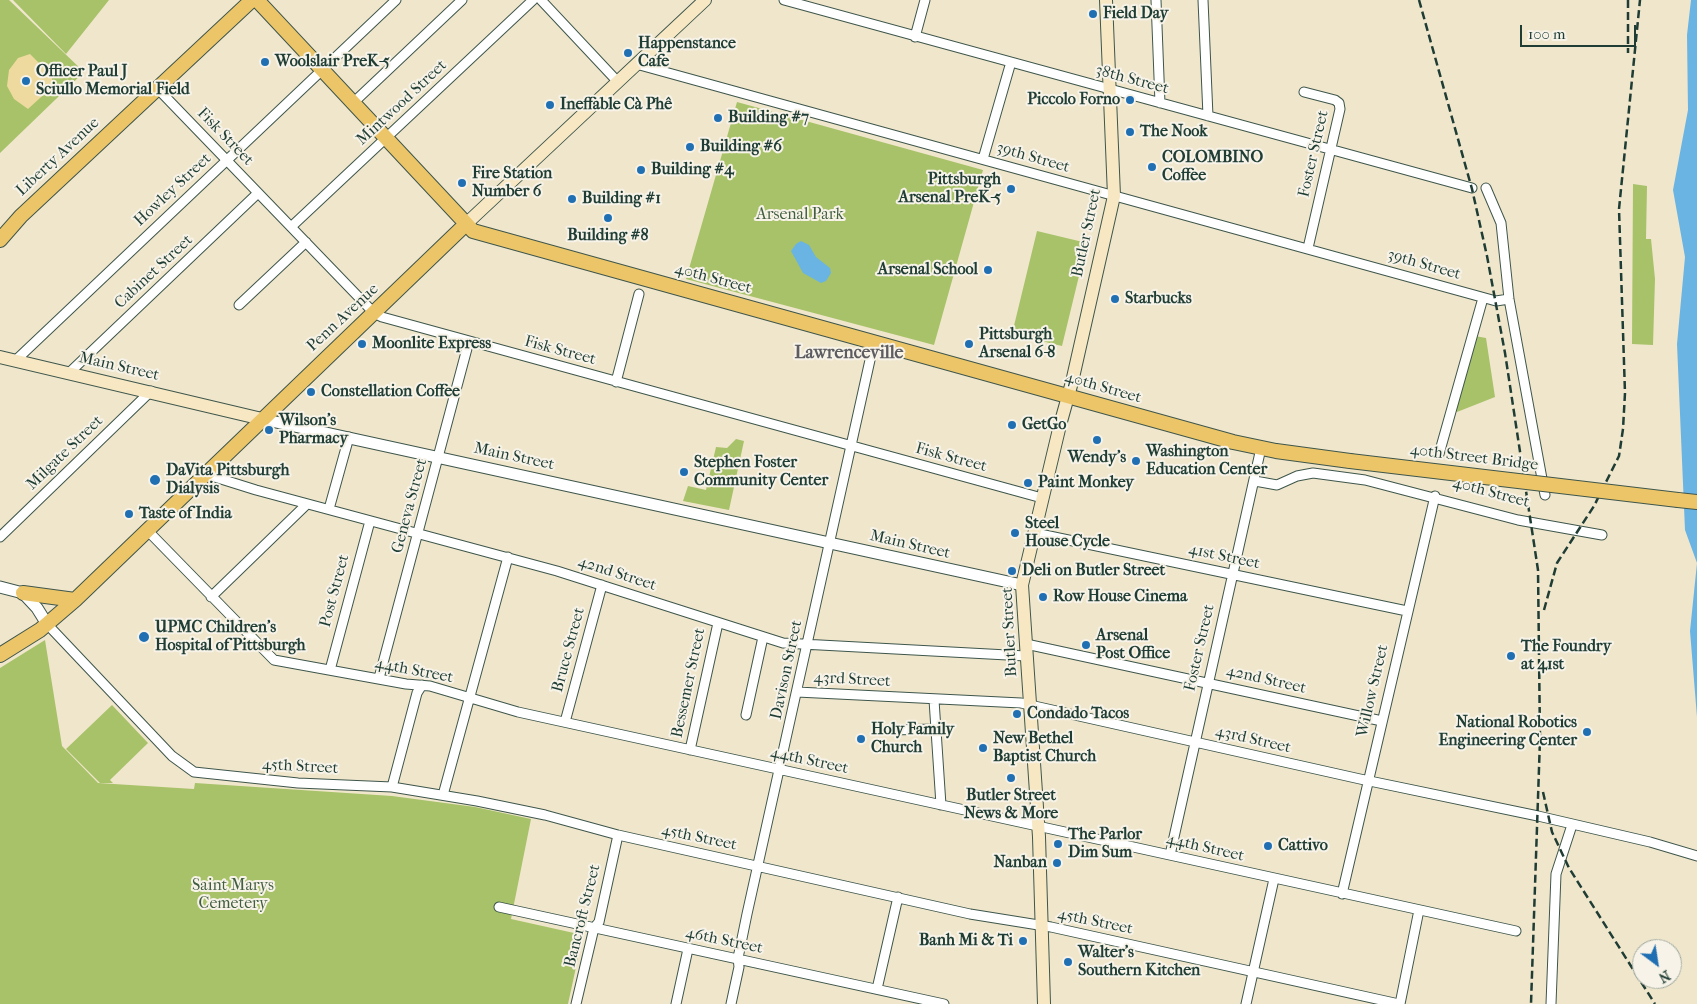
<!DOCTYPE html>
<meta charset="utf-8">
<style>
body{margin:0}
#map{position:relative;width:1697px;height:1004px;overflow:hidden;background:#f0e6cc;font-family:"IM FELL French Canon",serif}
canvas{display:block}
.north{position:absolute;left:1632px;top:939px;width:50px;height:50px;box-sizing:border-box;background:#f7f3e8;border:1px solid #a1aaa0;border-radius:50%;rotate:149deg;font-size:14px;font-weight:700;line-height:20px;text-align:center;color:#1f3d34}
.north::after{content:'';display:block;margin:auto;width:18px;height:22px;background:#1f6fb2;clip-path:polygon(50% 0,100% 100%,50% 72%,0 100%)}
.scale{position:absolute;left:1520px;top:25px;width:116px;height:22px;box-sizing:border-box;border:2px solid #1f3d34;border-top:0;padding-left:6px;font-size:15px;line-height:18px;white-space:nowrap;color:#1f3d34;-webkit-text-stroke:4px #f7f3e8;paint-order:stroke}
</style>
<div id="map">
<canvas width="1697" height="1004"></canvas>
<div class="north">N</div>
<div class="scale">100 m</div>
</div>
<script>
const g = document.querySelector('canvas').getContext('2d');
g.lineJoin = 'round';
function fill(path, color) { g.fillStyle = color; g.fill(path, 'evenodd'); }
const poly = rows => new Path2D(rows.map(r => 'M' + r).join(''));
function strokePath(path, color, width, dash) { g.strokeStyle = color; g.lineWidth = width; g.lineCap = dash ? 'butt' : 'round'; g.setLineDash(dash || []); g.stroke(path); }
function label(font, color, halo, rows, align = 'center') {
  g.font = font + ' "IM FELL French Canon",serif'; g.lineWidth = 4; g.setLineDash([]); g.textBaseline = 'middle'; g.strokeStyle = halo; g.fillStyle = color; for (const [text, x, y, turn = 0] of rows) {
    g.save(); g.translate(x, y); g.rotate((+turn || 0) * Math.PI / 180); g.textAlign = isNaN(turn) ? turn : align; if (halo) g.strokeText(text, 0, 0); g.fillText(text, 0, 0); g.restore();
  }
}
const green = poly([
 [0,0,9,0,84,72,0,153],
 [13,0,109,0,66,54],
 [737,102,983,170,934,345,686,279],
 [1633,184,1647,186,1646,239,1651,239,1655,279,1653,345,1632,344],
 [1037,231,1087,243,1062,346,1012,334],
 [1475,336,1486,338,1495,397,1457,412,1455,405],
 [736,439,744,441,729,510,683,501,688,486,706,490,716,447,727,448],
 [45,640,62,746,98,783,194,789,195,783,392,796,475,807,531,819,511,919,583,935,568,1004,0,1004,0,668],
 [112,705,148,743,110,780,113,783,100,783,66,749]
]);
const sand = poly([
 [30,54,52,76,52,87,28,109,14,99,7,86,9,70,18,58]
]);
const water = poly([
 [1691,0,1697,0,1697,717,1690,631,1697,563,1685,530,1677,344,1685,257,1673,190,1688,110,1687,35],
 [801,241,809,245,816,257,830,268,831,273,826,281,821,283,803,273,791,251,796,244]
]);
const minor = poly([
 [541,0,617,81],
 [784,0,1472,188],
 [1156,0,1160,103],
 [1203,0,1208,116],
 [915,37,925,0],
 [636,64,1496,301,1509,299],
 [156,87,374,313,382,317,1042,498],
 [1304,92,1335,100,1339,103,1340,109,1308,248],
 [353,103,462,0],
 [983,159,1011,62],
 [1486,188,1501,223,1509,299,1545,495],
 [291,227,533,0],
 [239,305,306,242],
 [15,361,396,0],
 [70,372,258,193],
 [616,382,639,294],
 [1439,454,1483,298],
 [205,474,256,490,557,571,783,643,1026,656],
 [1255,481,1277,485,1297,476,1313,473,1365,480,1518,520,1602,535],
 [329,509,349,437],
 [147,530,274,660,406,684,430,686,518,712,1516,931],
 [1035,533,1407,611],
 [0,537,151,391],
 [211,597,307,504],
 [47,624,172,756,194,772,298,783,392,787,477,801,545,815,618,835,970,914,1051,927,1399,1004],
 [1026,644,1382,721],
 [330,670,370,521],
 [379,678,469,341],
 [797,692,1021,703,1360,779,1538,816,1650,842,1697,856],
 [934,700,941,805],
 [746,715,763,637],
 [565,722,602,585],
 [891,730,936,729],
 [690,750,718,623],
 [392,787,417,693,422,685],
 [443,795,508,557],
 [1170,855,1261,448],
 [1342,894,1435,496],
 [499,907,944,1004],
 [877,989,898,897],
 [576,1004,594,928,599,922,618,835],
 [676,1004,688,949],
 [731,1004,739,967,738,958,747,914,874,342],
 [1246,1004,1274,879],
 [1400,1004,1419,910],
 [1551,1004,1556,874,1572,825]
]);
const tertiary = poly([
 [262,419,1022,585],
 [0,587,23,593,37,608,47,624]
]);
const secondary = poly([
 [466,224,705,0],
 [0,357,262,419],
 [1044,1004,1039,837,1022,585,1060,425,1072,382,1114,196,1106,0]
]);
const primary = poly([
 [257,0,473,231,1233,442,1276,451,1350,461],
 [0,240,21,216,252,0],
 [1678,500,1697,502],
 [23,593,75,600],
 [0,655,40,630,75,600,466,224]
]);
const rail = poly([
 [1419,0,1472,189,1487,256,1505,353,1538,570,1540,739,1531,1004],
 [1628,0,1628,53],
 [1544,610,1557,563,1594,506,1619,456,1623,429,1625,393,1619,209,1640,0],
 [1543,792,1552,832,1569,868,1655,1004]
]);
const primaryBridge = poly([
 [1350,461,1678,500]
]);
const markers = [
 [1093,14,5,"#1f6fb2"],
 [628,53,5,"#1f6fb2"],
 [265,62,5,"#1f6fb2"],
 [26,81,5,"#1f6fb2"],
 [1130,100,5,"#1f6fb2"],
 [550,105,5,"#1f6fb2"],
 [718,118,5,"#1f6fb2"],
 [1130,132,5,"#1f6fb2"],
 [690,147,5,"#1f6fb2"],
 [1152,167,5,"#1f6fb2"],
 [641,170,5,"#1f6fb2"],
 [462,183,5,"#1f6fb2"],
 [1011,189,5,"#1f6fb2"],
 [572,199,5,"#1f6fb2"],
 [608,218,5,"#1f6fb2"],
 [988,270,5,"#1f6fb2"],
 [1115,299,5,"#1f6fb2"],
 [362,344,5,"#1f6fb2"],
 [969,344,5,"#1f6fb2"],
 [311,392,5,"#1f6fb2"],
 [1012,425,5,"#1f6fb2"],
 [269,430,5,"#1f6fb2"],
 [1097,440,5,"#1f6fb2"],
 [1136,461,5,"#1f6fb2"],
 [684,472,5,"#1f6fb2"],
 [155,480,6,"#1f6fb2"],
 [1028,483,5,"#1f6fb2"],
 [129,514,5,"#1f6fb2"],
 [1015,533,5,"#1f6fb2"],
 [1012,571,5,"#1f6fb2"],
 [1043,597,5,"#1f6fb2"],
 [144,637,6,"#1f6fb2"],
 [1086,645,5,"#1f6fb2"],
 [1511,656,5,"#1f6fb2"],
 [1017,714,5,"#1f6fb2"],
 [1587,732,5,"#1f6fb2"],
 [861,739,5,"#1f6fb2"],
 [983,748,5,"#1f6fb2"],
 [1011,778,5,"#1f6fb2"],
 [1058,844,5,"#1f6fb2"],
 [1268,846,5,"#1f6fb2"],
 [1057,863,5,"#1f6fb2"],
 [1023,941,5,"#1f6fb2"],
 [1068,962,5,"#1f6fb2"]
];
const poiNames = [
 ["Field Day",1103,14],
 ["Happenstance",638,44],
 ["Cafe",638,62],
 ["Woolslair PreK-5",275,62],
 ["Officer Paul J",36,72],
 ["Sciullo Memorial Field",36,90],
 ["Piccolo Forno",1120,100,"right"],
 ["Ineffable Cà Phê",560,105],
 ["Building #7",728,118],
 ["The Nook",1140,132],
 ["Building #6",700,147],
 ["COLOMBINO",1162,158],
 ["Coffee",1162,176],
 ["Building #4",651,170],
 ["Fire Station",472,174],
 ["Number 6",472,192],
 ["Pittsburgh",1001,180,"right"],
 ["Arsenal PreK-5",1001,198,"right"],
 ["Building #1",582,199],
 ["Building #8",608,236,"center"],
 ["Arsenal School",978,270,"right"],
 ["Starbucks",1125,299],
 ["Pittsburgh",979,335],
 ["Arsenal 6-8",979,353],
 ["Moonlite Express",372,344],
 ["Constellation Coffee",321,392],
 ["Wilson's",279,421],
 ["Pharmacy",279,439],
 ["GetGo",1022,425],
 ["Washington",1146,452],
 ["Education Center",1146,470],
 ["Wendy's",1097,458,"center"],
 ["Stephen Foster",694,463],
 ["Community Center",694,481],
 ["DaVita Pittsburgh",166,471],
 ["Dialysis",166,489],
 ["Paint Monkey",1038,483],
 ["Taste of India",139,514],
 ["Steel",1025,524],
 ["House Cycle",1025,542],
 ["Deli on Butler Street",1022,571],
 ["Row House Cinema",1053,597],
 ["UPMC Children's",155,628],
 ["Hospital of Pittsburgh",155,646],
 ["Arsenal",1096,636],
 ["Post Office",1096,654],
 ["The Foundry",1521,647],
 ["at 41st",1521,665],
 ["Condado Tacos",1027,714],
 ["National Robotics",1577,723,"right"],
 ["Engineering Center",1577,741,"right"],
 ["Holy Family",871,730],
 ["Church",871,748],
 ["New Bethel",993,739],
 ["Baptist Church",993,757],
 ["Butler Street",1011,796,"center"],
 ["News & More",1011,814,"center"],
 ["The Parlor",1068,835],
 ["Dim Sum",1068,853],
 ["Cattivo",1278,846],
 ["Nanban",1047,863,"right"],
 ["Banh Mi & Ti",1013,941,"right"],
 ["Walter's",1078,953],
 ["Southern Kitchen",1078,971]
];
const streetNames = [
 ["38th Street",1132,80,15],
 ["Mintwood Street",402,103,-43],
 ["Fisk Street",225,137,46],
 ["Foster Street",1314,154,-77],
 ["Liberty Avenue",58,157,-43],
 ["39th Street",1033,158,16],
 ["Howley Street",173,190,-43],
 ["Butler Street",1087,233,-78],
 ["39th Street",1424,265,16],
 ["Cabinet Street",154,272,-43],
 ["40th Street",713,279,15],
 ["Penn Avenue",343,318,-43],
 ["Fisk Street",560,351,15],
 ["Main Street",119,367,13],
 ["40th Street",1103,388,16],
 ["Milgate Street",65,453,-44],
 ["Main Street",514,457,12],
 ["Fisk Street",951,458,15],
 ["40th Street Bridge",1474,458,7],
 ["40th Street",1491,493,15],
 ["Geneva Street",410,506,-75],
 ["Main Street",910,545,13],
 ["41st Street",1224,557,12],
 ["42nd Street",617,574,18],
 ["Post Street",335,591,-75],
 ["Butler Street",1010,632,-93],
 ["Foster Street",1200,648,-77],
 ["Bruce Street",569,650,-75],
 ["Davison Street",787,670,-78],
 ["44th Street",414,671,11],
 ["43rd Street",852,680,3],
 ["42nd Street",1266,680,13],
 ["Bessemer Street",689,683,-78],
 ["Willow Street",1373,691,-77],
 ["43rd Street",1253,740,13],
 ["44th Street",809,761,12],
 ["45th Street",300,767,3],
 ["45th Street",699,838,12],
 ["44th Street",1205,848,13],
 ["Bancroft Street",583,916,-76],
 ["45th Street",1095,922,12],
 ["46th Street",724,941,12]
];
const parkNames = [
 ["Arsenal Park",800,215],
 ["Saint Marys",233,886],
 ["Cemetery",233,904]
];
const neighbourhoodNames = [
 ["Lawrenceville",849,354]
];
fill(green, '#a7c268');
fill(sand, '#eeda9e');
fill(water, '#6ab4e3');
strokePath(minor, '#3e564b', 11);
strokePath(tertiary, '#3e564b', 13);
strokePath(secondary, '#3e564b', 14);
strokePath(primary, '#3e564b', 16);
strokePath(minor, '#fff', 9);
strokePath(tertiary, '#fff', 11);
strokePath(secondary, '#f7e8c3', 12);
strokePath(primary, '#ecc569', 14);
strokePath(rail, '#1f3d34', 2.5, [8, 4]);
strokePath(primaryBridge, '#3e564b', 16, []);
strokePath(primaryBridge, '#ecc569', 14);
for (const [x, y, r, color] of markers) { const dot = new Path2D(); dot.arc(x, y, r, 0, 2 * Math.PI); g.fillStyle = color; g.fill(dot); strokePath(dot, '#f7f3e8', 2); }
label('bold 16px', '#1f3d34', '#f7f3e8', poiNames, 'left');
label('16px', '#1f3d34', '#f7f3e8', streetNames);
label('16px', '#415e41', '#f7f3e8', parkNames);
label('bold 18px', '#5d5c60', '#f7f3e8', neighbourhoodNames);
</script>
